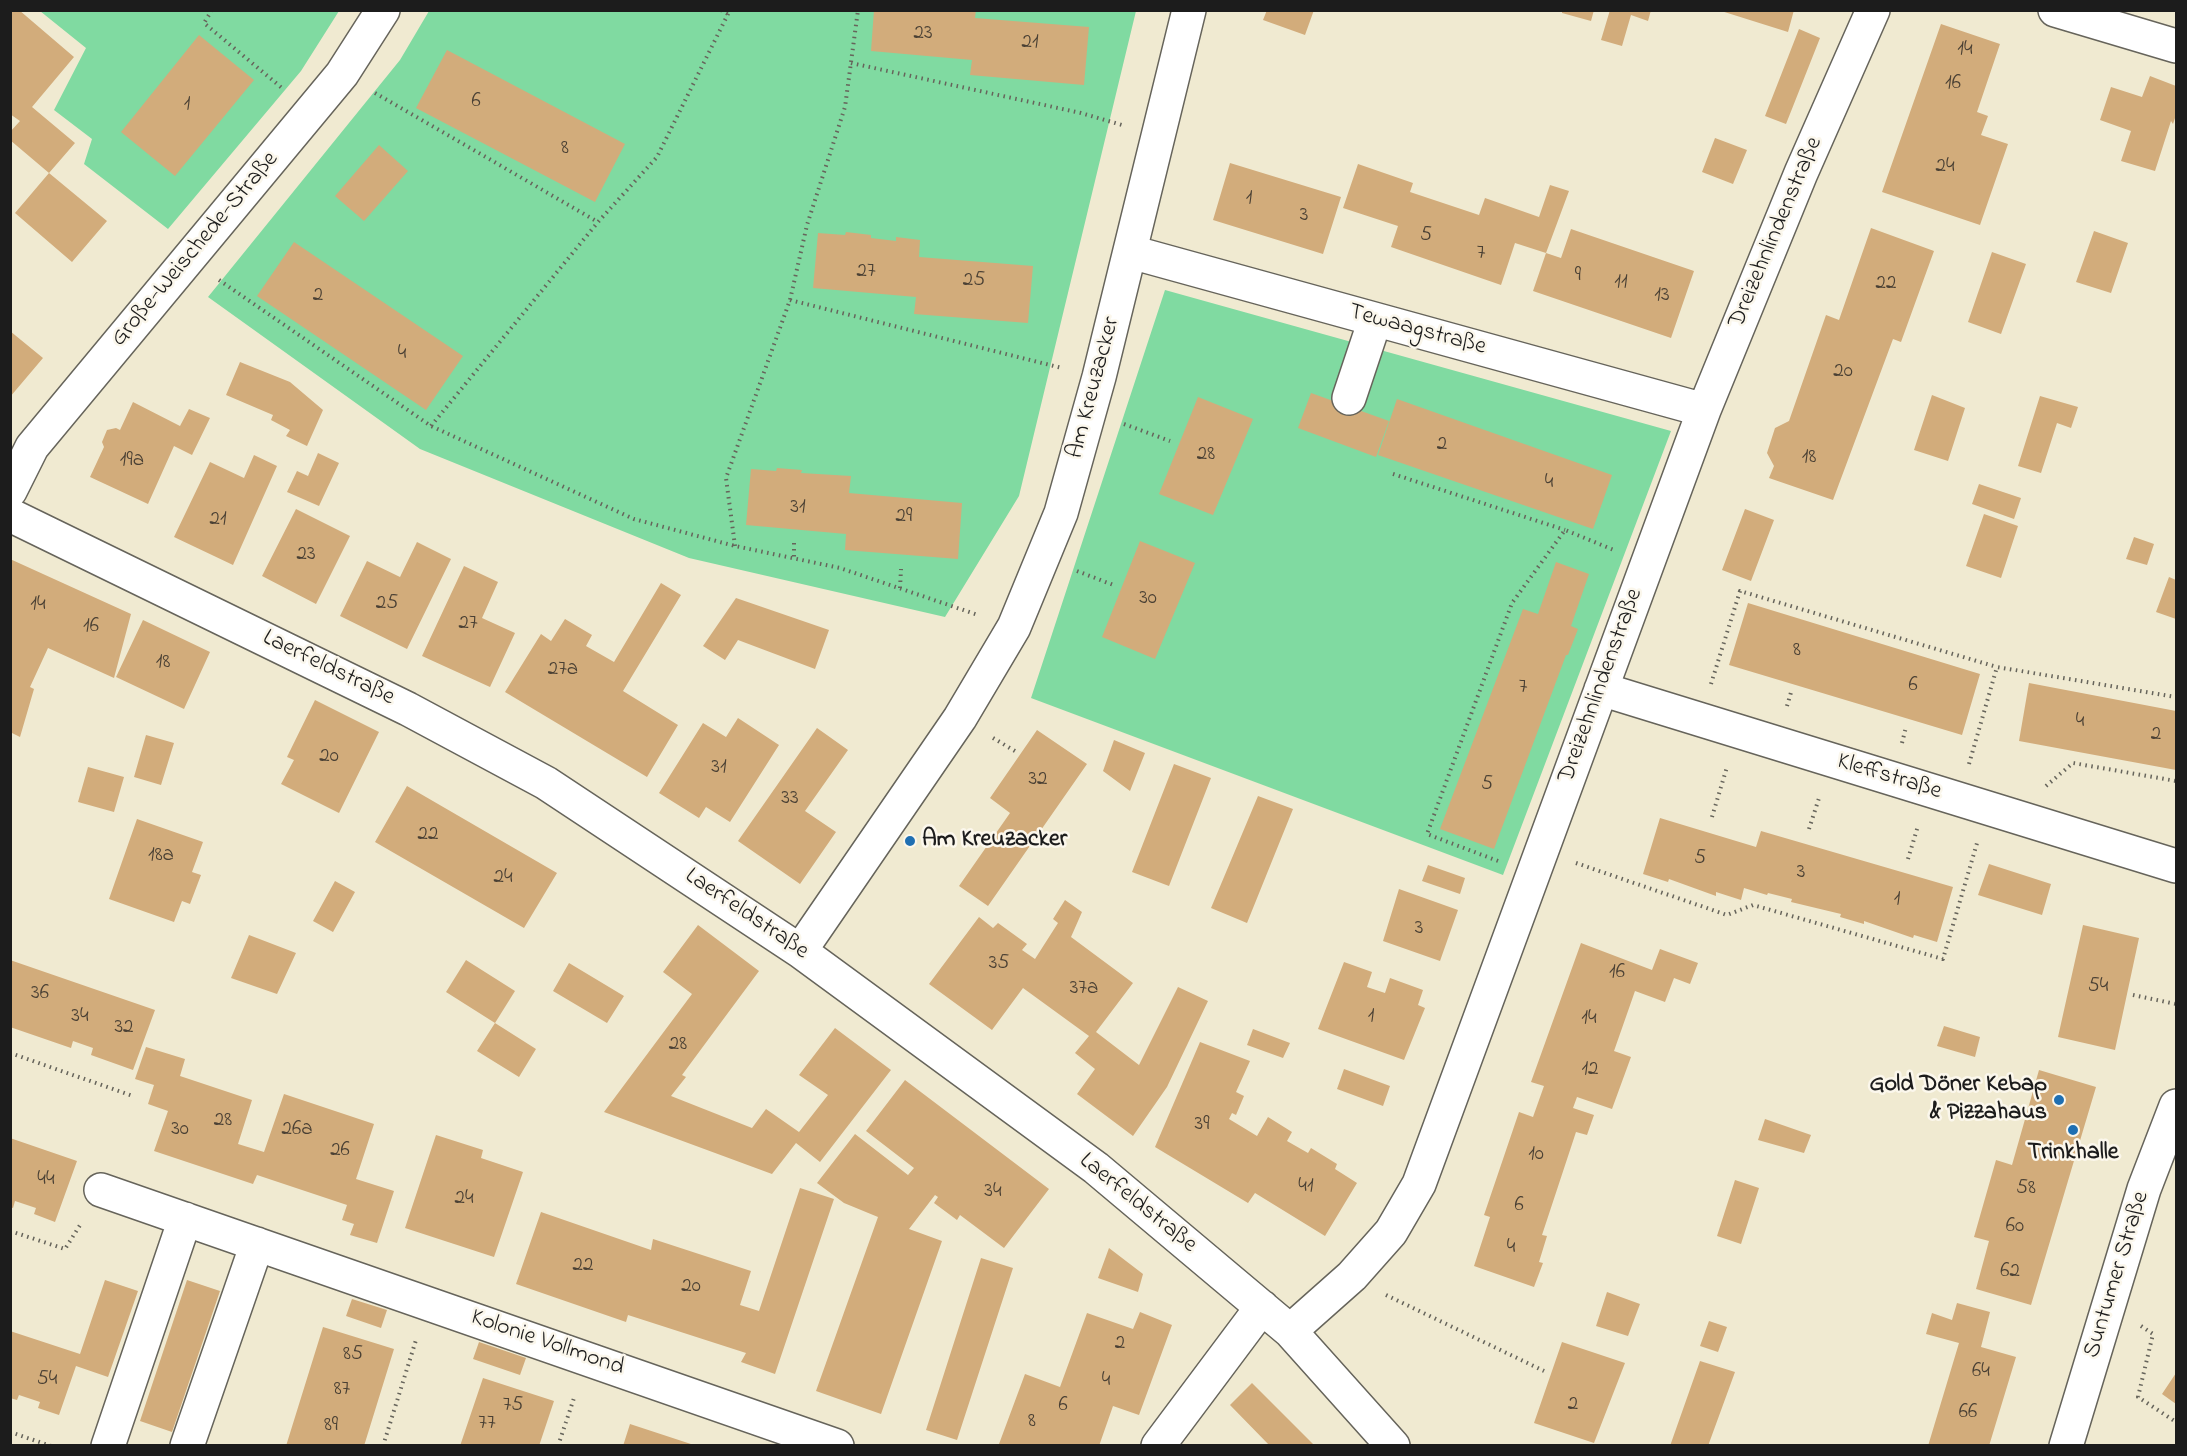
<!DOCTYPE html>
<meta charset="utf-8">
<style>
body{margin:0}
#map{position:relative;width:2187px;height:1456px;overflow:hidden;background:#f0ead1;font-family:"Indie Flower",sans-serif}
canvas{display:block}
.frame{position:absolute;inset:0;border:12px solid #1c1c1c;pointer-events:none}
</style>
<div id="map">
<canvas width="2187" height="1456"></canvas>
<div class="frame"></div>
</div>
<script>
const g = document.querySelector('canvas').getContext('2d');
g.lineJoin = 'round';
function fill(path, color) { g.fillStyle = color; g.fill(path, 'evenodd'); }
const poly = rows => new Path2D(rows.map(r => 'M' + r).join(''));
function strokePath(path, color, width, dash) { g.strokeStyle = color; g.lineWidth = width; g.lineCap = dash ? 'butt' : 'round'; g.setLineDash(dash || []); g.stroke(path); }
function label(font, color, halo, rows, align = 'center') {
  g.font = font + ' "Indie Flower",sans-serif'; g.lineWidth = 5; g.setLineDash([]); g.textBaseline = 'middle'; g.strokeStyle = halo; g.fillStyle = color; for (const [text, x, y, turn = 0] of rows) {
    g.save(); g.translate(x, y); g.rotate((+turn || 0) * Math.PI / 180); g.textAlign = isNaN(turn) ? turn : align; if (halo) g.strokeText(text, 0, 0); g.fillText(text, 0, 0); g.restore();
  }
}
const green = poly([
 [40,11,339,11,301,71,168,229,84,164,92,139,54,110,86,48],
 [429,11,1136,11,1019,496,945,617,689,558,420,449,208,297,400,60],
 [1165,290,1671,431,1503,875,1031,698]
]);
const building = poly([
 [10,10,19,10,74,57,32,107,75,143,49,173,10,140,10,132,20,121,10,114],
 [874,10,976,10,975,18,1089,27,1084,85,970,75,972,60,871,51],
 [1267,10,1314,10,1305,35,1263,20],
 [1562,10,1594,10,1591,21,1562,13],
 [1610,10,1651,10,1648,21,1631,15,1622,46,1601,40],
 [1718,10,1794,10,1788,32],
 [1941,24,2000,44,1977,112,1988,116,1981,135,2008,144,1980,225,1882,192],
 [1799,29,1820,38,1786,124,1765,116],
 [199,35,254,80,175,176,121,132],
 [447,50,625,144,595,202,416,108],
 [2150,76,2176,86,2176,115,2173,124,2171,121,2155,171,2121,161,2131,131,2100,120,2111,87,2142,97],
 [1715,138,1747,150,1733,184,1702,172],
 [379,145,408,171,364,221,335,196],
 [1230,163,1341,197,1323,254,1213,220],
 [1358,164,1413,183,1410,192,1479,215,1485,198,1539,217,1550,185,1569,191,1546,253,1515,243,1501,285,1391,247,1398,226,1343,208],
 [49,173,107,221,72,262,15,213],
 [1871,228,1934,251,1901,342,1893,339,1833,500,1769,478,1774,466,1767,453,1775,428,1789,421,1826,315,1839,320],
 [1571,229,1694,271,1671,338,1533,291,1546,253,1561,258],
 [2094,231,2128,243,2111,293,2076,282],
 [846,232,871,235,871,238,896,241,896,237,920,240,919,257,1033,266,1028,323,914,314,916,297,813,288,818,233,845,235],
 [294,242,463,356,426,410,257,296],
 [1992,252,2026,264,2001,334,1968,322],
 [10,331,43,358,10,397],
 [240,362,290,382,323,410,307,446,286,436,290,430,271,420,273,415,226,395],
 [1311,393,1389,421,1376,457,1298,428],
 [1932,395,1965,408,1948,461,1914,450],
 [2040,396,2078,407,2071,428,2057,423,2041,473,2018,466],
 [1198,397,1253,419,1213,515,1159,494],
 [1397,399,1612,475,1593,529,1378,455],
 [133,402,180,426,189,409,210,418,192,455,174,446,148,504,90,477,104,447,102,442,107,430,116,428,120,430],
 [318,453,339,463,319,506,287,492,297,471,308,476],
 [254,455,277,466,233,565,174,537,210,462,244,478],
 [777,468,802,470,801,473,851,476,849,493,962,503,958,559,845,550,846,534,746,525,751,469,776,471],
 [1979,484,2021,498,2014,519,1972,504],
 [296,509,350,536,316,604,262,576],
 [1745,509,1774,520,1751,581,1722,570],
 [1984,514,2018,526,2001,578,1966,566],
 [2134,537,2154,544,2147,565,2126,559],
 [1140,541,1195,563,1155,659,1102,637],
 [417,542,451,559,407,649,340,616,367,561,400,577],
 [10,559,131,614,114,678,48,648,30,687,34,689,20,737,10,732],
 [1556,562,1589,574,1571,626,1578,629,1568,655,1566,655,1494,849,1440,829,1523,609,1538,614],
 [464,566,498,582,482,618,515,633,490,687,422,656],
 [2169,577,2176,580,2176,619,2156,612],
 [661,583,681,595,623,691,678,725,647,777,505,692,541,634,551,641,565,619,592,635,586,646,614,662],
 [736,598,829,630,815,669,738,640,725,660,703,646],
 [1748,603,1980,674,1962,735,1729,665],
 [143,620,210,652,184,709,116,677],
 [2029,683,2176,711,2176,770,2019,741],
 [315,700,379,732,339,813,281,784,294,760,287,757],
 [738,718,779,745,730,822,706,807,699,818,659,793,703,723,726,737],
 [817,728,848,750,805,811,836,832,800,884,738,841],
 [1037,730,1087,764,988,906,959,886,1010,813,990,798],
 [146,735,174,743,161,785,134,777],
 [1114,740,1145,753,1130,791,1103,771],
 [1174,764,1211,778,1169,886,1132,872],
 [88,767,124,777,114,812,78,802],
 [407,786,557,873,524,928,375,842],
 [1258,796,1293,809,1247,923,1211,908],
 [1660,818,1756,847,1761,831,1953,887,1937,942,1914,935,1913,938,1864,921,1864,924,1840,917,1841,914,1791,902,1792,899,1768,893,1767,895,1744,888,1741,900,1716,892,1716,896,1669,879,1668,882,1643,874],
 [137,819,203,842,192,872,201,875,190,904,182,901,174,922,109,899],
 [1989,864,2051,884,2042,915,1978,895],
 [1428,865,1465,878,1460,894,1422,881],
 [335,881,355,892,333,932,313,921],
 [1399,889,1458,910,1440,961,1383,941],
 [1065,900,1082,912,1071,937,1133,983,1096,1032,1139,1065,1178,987,1208,1001,1167,1087,1133,1136,1077,1094,1095,1069,1075,1053,1089,1036,1023,988,992,1030,929,984,979,917,993,928,998,923,1027,944,1022,950,1035,959,1058,923,1053,919],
 [698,925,759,971,682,1075,686,1077,671,1096,752,1128,766,1109,799,1132,828,1095,799,1075,835,1028,891,1070,820,1162,796,1143,772,1174,604,1112,692,994,663,972],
 [2083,925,2139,938,2115,1050,2058,1037],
 [249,935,296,953,277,994,231,978],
 [1581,943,1652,970,1660,949,1698,963,1690,984,1674,978,1665,1002,1635,991,1614,1051,1631,1057,1612,1109,1577,1097,1573,1108,1594,1115,1587,1135,1576,1132,1542,1235,1547,1236,1539,1262,1543,1263,1534,1287,1474,1266,1490,1217,1484,1215,1519,1112,1533,1117,1544,1086,1531,1082],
 [10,960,155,1010,133,1070,91,1055,93,1048,73,1041,71,1048,10,1027],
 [466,960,515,991,495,1023,446,992],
 [1344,962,1372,972,1367,987,1385,993,1390,978,1423,990,1418,1005,1425,1008,1404,1060,1318,1029],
 [569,963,624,996,607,1023,553,991],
 [495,1023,536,1049,519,1077,477,1051],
 [1944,1026,1980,1037,1975,1057,1937,1046],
 [1253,1029,1290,1043,1283,1058,1247,1045],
 [1200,1042,1250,1061,1236,1092,1244,1096,1236,1115,1232,1113,1229,1119,1257,1136,1268,1117,1292,1132,1287,1141,1308,1153,1311,1148,1337,1164,1335,1169,1357,1183,1325,1236,1255,1193,1248,1203,1155,1147],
 [146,1047,185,1059,180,1076,252,1100,238,1144,264,1152,284,1094,374,1124,356,1179,394,1191,377,1243,350,1235,354,1224,342,1220,347,1205,257,1175,253,1184,154,1151,168,1111,148,1104,154,1085,135,1079],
 [1344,1069,1390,1086,1383,1106,1337,1089],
 [2039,1070,2096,1087,2031,1305,1976,1289,1989,1241,1974,1237,1996,1160,2012,1165],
 [905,1080,1049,1189,1004,1248,960,1215,957,1220,934,1203,938,1197,935,1195,909,1229,942,1241,881,1414,816,1391,878,1217,844,1203,817,1183,855,1134,908,1175,914,1168,866,1131],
 [1765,1119,1811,1135,1804,1153,1758,1140],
 [436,1135,483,1150,481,1158,523,1172,494,1257,405,1228],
 [10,1138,77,1161,55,1222,34,1214,36,1208,15,1201,13,1208,10,1207],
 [1735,1180,1759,1188,1741,1244,1717,1236],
 [800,1188,834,1199,775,1374,741,1362,746,1353,628,1315,626,1322,516,1284,541,1212,651,1250,653,1239,751,1271,740,1305,759,1311],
 [1109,1248,1143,1274,1138,1292,1098,1278],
 [981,1258,1013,1268,957,1440,926,1430],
 [105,1280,138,1291,108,1377,76,1366,59,1415,38,1408,40,1402,19,1395,17,1400,10,1398,10,1331,80,1354],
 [187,1280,220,1291,172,1432,140,1421],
 [1607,1292,1640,1304,1628,1336,1596,1326],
 [352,1299,387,1310,381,1328,346,1316],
 [1957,1303,1990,1312,1981,1347,2016,1357,1989,1446,1928,1446,1959,1343,1926,1334,1932,1313,1952,1320],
 [1140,1312,1172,1325,1139,1415,1113,1406,1099,1446,999,1444,1025,1374,1060,1387,1087,1313,1133,1329],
 [1709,1321,1727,1327,1718,1352,1700,1346],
 [323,1327,394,1349,364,1446,286,1446],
 [479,1342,526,1358,520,1375,473,1359],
 [1562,1342,1625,1363,1594,1443,1534,1423],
 [1700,1361,1735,1372,1708,1446,1670,1446],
 [2176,1373,2176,1404,2162,1394],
 [483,1378,554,1401,539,1446,460,1446],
 [1252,1383,1315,1446,1270,1446,1230,1405],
 [630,1424,694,1445,694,1446,623,1446]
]);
const path = poly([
 [212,10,204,23,282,88],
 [721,10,728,14],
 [851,63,1081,113,1122,125],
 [375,93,598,222],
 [219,280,431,426,634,519,735,546,840,568,978,615],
 [790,300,1062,368],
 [1124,424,1170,441],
 [431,426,598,222,657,157,730,10],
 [1393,474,1565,530],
 [794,543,794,558],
 [735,546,726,478,790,300,807,225,845,107,858,10],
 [1077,571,1116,586],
 [900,588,901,569],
 [1711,684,1740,591,1997,667],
 [1787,706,1792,689],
 [993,738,1015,751],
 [1902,743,1906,727],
 [1969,764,1997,667,2176,697],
 [2046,786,2073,763,2176,781],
 [1712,817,1727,767],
 [1809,829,1820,795],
 [1908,859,1918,826],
 [1498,861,1427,834,1512,603,1565,530,1614,550],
 [1576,863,1727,915,1753,905,1943,959,1977,843],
 [2133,995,2176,1004],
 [10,1053,133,1096],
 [10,1231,65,1249,82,1222],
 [1386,1295,1544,1371],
 [2141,1326,2153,1334,2138,1397,2176,1422],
 [10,1432,51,1446],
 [383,1446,416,1340],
 [558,1446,575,1395]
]);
const minor = poly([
 [2055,10,2176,46],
 [1131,252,1704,410],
 [1349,398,1375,320],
 [10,491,32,447,342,74,383,10],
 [10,515,408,709,546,783,800,951,1096,1168,1290,1331,1393,1446],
 [1601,689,2176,866],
 [800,951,960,718,1014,627,1061,513,1099,377,1189,10],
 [101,1190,837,1446],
 [1290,1331,1352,1276,1391,1232,1419,1184,1704,410,1801,173,1873,10],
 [108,1446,185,1219],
 [187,1446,257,1244],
 [1158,1446,1262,1307],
 [2066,1446,2144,1189,2176,1106]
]);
const markers = [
 [910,841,6,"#1f6fb2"],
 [2059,1100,6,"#1f6fb2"],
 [2073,1130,6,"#1f6fb2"]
];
const numberNames = [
 ["23",923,35],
 ["21",1030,44],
 ["14",1965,51],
 ["16",1953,85],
 ["6",476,103],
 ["1",187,106],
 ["8",565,150],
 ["24",1945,168],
 ["1",1249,200],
 ["3",1304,217],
 ["5",1426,237],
 ["7",1481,255],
 ["27",866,273],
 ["9",1578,277],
 ["25",974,282],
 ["11",1621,284],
 ["22",1886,285],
 ["2",318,297],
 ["13",1662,297],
 ["4",402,355],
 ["20",1843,373],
 ["2",1442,446],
 ["28",1206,456],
 ["18",1809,459],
 ["19a",132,462],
 ["4",1549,484],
 ["31",798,509],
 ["29",904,518],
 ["21",218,521],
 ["23",306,556],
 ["30",1148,600],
 ["25",387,605],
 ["14",38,606],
 ["27",468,625],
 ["16",91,628],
 ["8",1797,652],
 ["18",163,664],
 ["27a",563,671],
 ["6",1913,687],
 ["7",1523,689],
 ["4",2080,723],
 ["2",2156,736],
 ["20",329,758],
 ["31",719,769],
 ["32",1038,781],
 ["5",1487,786],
 ["33",790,800],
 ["22",428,836],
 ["18a",161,857],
 ["5",1700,860],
 ["3",1801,874],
 ["24",503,879],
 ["1",1897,901],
 ["3",1419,930],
 ["35",999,965],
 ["16",1617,974],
 ["54",2098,988],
 ["37a",1084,990],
 ["36",40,995],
 ["34",80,1018],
 ["1",1371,1018],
 ["14",1589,1020],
 ["32",124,1029],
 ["28",678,1046],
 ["12",1590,1071],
 ["28",223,1122],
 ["39",1202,1126],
 ["30",180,1131],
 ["26a",297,1131],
 ["26",340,1152],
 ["10",1536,1156],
 ["44",46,1181],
 ["41",1306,1188],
 ["58",2026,1190],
 ["34",993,1193],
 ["24",464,1200],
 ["6",1519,1207],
 ["60",2015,1228],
 ["4",1511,1249],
 ["22",583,1267],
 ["62",2010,1273],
 ["20",691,1288],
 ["2",1120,1345],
 ["85",353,1356],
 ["64",1981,1373],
 ["54",47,1381],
 ["4",1106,1382],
 ["87",342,1391],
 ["2",1573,1406],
 ["75",513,1407],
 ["6",1063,1407],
 ["66",1968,1414],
 ["8",1032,1423],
 ["77",487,1425],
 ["89",331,1427]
];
const streetNames = [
 ["Dreizehnlindenstraße",1777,233,-67],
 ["Große-Weischede-Straße",196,250,-50],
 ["Tewaagstraße",1417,331,15],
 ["Am Kreuzacker",1095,388,-75],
 ["Laerfeldstraße",328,669,26],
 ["Dreizehnlindenstraße",1602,686,-70],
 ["Kleffstraße",1889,778,17],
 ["Laerfeldstraße",746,915,34],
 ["Laerfeldstraße",1137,1204,39],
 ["Suntumer Straße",2118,1275,-73],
 ["Kolonie Vollmond",547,1344,19]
];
const poiNames = [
 ["Am Kreuzacker",922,841],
 ["Gold Döner Kebap",2047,1086,"right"],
 ["& Pizzahaus",2047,1114,"right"],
 ["Trinkhalle",2073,1154,"center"]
];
fill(green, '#80daa1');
fill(building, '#d2ac7b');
strokePath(minor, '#66645b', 36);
strokePath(path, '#66645b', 4, [1.5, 4.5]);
strokePath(minor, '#fff', 33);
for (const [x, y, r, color] of markers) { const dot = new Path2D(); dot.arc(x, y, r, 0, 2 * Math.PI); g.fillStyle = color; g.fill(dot); strokePath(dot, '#fbf7ec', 2); }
label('21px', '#4a4034', null, numberNames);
label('24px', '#1c1c1c', '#fbf7ec', streetNames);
label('bold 24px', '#1c1c1c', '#fbf7ec', poiNames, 'left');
</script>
